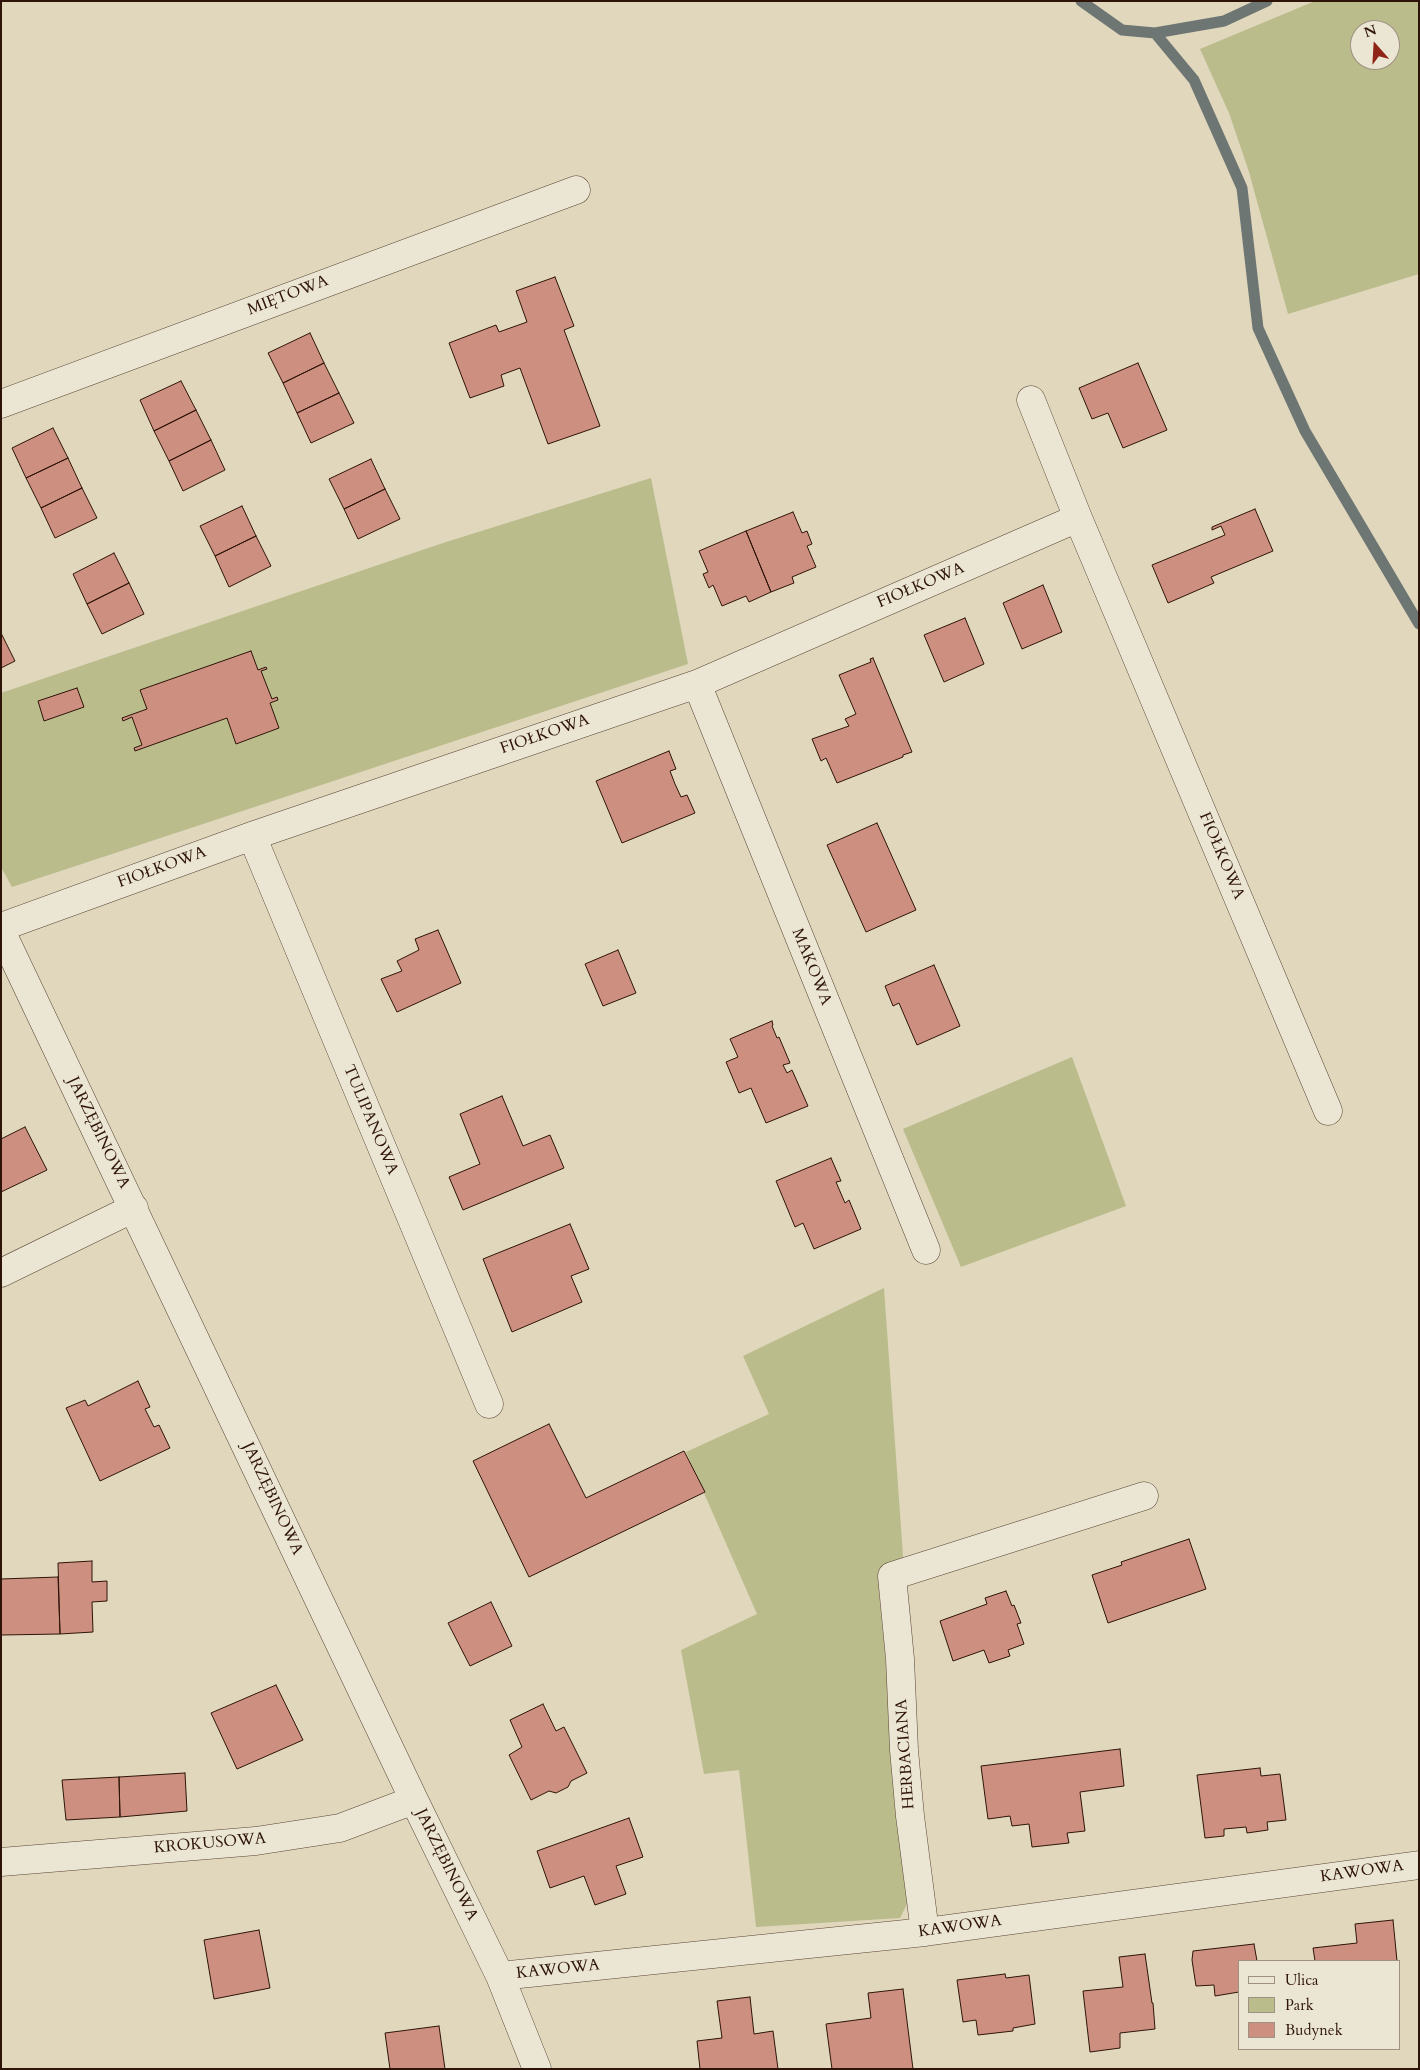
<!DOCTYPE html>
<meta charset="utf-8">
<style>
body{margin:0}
#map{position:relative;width:1420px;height:2070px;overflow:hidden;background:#e0d7bc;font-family:Cardo,serif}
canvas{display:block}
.frame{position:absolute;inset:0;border:2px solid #2e1408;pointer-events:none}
.legend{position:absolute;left:1238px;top:1960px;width:162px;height:90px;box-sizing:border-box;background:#ebe5d3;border:1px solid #9f9182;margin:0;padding:6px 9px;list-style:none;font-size:15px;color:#2e1408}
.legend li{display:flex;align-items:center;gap:10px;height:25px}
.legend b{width:25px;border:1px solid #9f9182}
.north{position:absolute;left:1350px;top:20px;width:50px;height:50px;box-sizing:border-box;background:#ebe5d3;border:1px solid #9f9182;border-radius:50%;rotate:341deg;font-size:14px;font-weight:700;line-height:20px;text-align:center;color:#2e1408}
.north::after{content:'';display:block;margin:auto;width:18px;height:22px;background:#8f2418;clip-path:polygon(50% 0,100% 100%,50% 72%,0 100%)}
</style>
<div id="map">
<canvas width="1420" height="2070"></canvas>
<div class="frame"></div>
<ul class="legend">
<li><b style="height:6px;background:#ebe5d3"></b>Ulica</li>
<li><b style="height:14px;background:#babc8b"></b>Park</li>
<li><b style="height:14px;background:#cd8f80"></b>Budynek</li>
</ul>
<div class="north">N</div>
</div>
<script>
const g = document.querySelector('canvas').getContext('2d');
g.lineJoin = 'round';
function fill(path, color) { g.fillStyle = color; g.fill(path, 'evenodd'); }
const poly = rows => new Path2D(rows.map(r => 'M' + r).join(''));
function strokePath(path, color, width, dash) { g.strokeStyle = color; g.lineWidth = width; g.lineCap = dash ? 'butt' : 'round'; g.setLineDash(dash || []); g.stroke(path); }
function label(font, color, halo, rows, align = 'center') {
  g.font = font + ' Cardo,serif'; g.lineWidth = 5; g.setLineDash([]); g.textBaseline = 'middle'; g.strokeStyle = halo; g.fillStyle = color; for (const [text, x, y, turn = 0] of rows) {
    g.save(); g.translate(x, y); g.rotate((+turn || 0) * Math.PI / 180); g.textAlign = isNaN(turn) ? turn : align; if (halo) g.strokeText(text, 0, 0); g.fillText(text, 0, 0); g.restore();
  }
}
const green = poly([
 [1315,1,1419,1,1419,274,1288,314,1249,172,1229,113,1200,49],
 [1360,30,1390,30,1390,60,1360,60],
 [651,478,688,664,12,887,1,867,1,693,443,543],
 [1072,1057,1126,1206,961,1267,903,1129],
 [884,1288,905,1584,879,1592,909,1900,900,1918,756,1927,739,1770,704,1774,681,1650,757,1614,686,1452,769,1414,743,1356]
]);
const stream = poly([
 [1081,1,1122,30,1155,33,1224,21,1267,1],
 [1155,33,1194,80,1242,188,1258,328,1305,431,1419,624]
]);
const building = poly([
 [555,277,574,326,564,330,600,426,548,444,520,368,501,375,504,386,470,398,449,343,496,325,499,332,527,322,516,291,555,277],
 [310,333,324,363,283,383,268,353,310,333],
 [324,363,339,393,297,413,283,383,324,363],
 [1138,363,1167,430,1123,448,1108,413,1092,419,1079,388,1138,363],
 [181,381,196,410,154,431,140,400,181,381],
 [339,393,354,423,311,443,297,413,339,393],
 [196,410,211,440,169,461,154,431,196,410],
 [53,428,68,458,26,478,12,448,53,428],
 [211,440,225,470,183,491,169,461,211,440],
 [68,458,82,488,41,508,26,478,68,458],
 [371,459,385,489,344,509,329,479,371,459],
 [82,488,97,518,55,538,41,508,82,488],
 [385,489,400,519,358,539,344,509,385,489],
 [242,506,256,536,215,556,200,526,242,506],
 [1255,509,1273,551,1211,577,1214,583,1168,603,1152,565,1225,535,1221,526,1212,530,1212,527,1255,509],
 [793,512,802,533,807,531,812,544,807,546,816,567,792,577,794,583,771,592,746,531,793,512],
 [746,531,771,592,749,602,746,596,722,606,713,585,709,588,703,574,708,572,699,551,746,531],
 [256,536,271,566,229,587,215,556,256,536],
 [114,553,129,583,87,604,73,574,114,553],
 [129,583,144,614,102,634,87,604,129,583],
 [1043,585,1062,632,1022,649,1003,603,1043,585],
 [965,618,984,664,944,682,924,635,965,618],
 [1,633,15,661,1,668,1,633],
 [251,651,258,670,266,667,267,669,261,671,272,699,277,697,278,700,270,703,279,728,236,744,227,718,135,751,134,748,142,745,132,717,123,721,122,718,147,709,140,690,251,651],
 [873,658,912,752,903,755,903,757,837,783,826,758,821,761,812,739,849,726,845,719,856,714,839,675,871,662,870,659,873,658],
 [77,688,84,707,44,721,38,701,77,688],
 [669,751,676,769,670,771,675,784,681,797,687,795,695,813,622,843,596,781,669,751],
 [877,823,916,910,866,932,827,845,877,823],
 [438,930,461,983,397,1012,381,979,402,971,397,961,419,950,415,939,438,930],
 [618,950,636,993,603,1006,585,964,618,950],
 [934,965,960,1026,917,1045,899,1003,893,1006,885,986,934,965],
 [772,1021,773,1025,772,1026,777,1038,779,1037,790,1063,783,1065,787,1073,792,1070,808,1106,766,1123,751,1088,739,1093,726,1062,738,1057,730,1039,772,1021],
 [502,1096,523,1146,550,1135,564,1168,463,1210,449,1177,480,1164,460,1114,502,1096],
 [25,1127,47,1170,1,1192,1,1139,25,1127],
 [831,1158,841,1181,836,1182,845,1203,849,1200,861,1229,814,1249,803,1223,795,1227,776,1181,831,1158],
 [570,1224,589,1269,571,1276,582,1302,512,1332,483,1259,570,1224],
 [138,1381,150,1407,145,1409,154,1427,159,1425,170,1448,100,1481,66,1408,85,1400,88,1406,138,1381],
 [549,1424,586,1498,684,1451,705,1492,529,1577,473,1461,549,1424],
 [1189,1539,1206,1589,1108,1623,1092,1575,1122,1565,1121,1562,1189,1539],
 [92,1561,92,1582,107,1581,107,1601,92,1602,93,1632,60,1634,58,1563,92,1561],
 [58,1577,60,1634,1,1635,1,1579,58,1577],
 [1006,1591,1012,1606,1014,1605,1021,1623,1017,1624,1024,1644,1008,1650,1010,1656,989,1663,984,1650,953,1661,940,1621,987,1604,985,1598,1006,1591],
 [491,1602,512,1646,470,1666,448,1623,491,1602],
 [276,1685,303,1740,237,1769,211,1713,276,1685],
 [543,1704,556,1731,564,1727,587,1773,571,1781,568,1787,556,1793,549,1791,531,1800,509,1755,522,1747,510,1720,543,1704],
 [1120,1749,1124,1786,1080,1792,1085,1831,1067,1833,1069,1843,1032,1847,1029,1824,1012,1826,1010,1816,988,1819,981,1766,1120,1749],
 [1260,1768,1261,1776,1280,1774,1286,1820,1267,1822,1268,1830,1247,1833,1246,1827,1224,1829,1224,1836,1205,1838,1197,1775,1260,1768],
 [185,1773,187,1811,120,1817,119,1777,185,1773],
 [119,1777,120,1817,66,1820,62,1780,119,1777],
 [629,1818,643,1857,616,1866,626,1894,595,1905,584,1876,550,1888,537,1851,629,1818],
 [1393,1920,1397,1961,1315,1961,1313,1948,1357,1943,1355,1924,1393,1920],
 [259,1930,270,1988,214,1999,204,1940,259,1930],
 [1254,1944,1257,1961,1239,1961,1239,1992,1215,1996,1214,1985,1196,1986,1192,1960,1193,1951,1254,1944],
 [1145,1954,1152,2003,1153,2003,1155,2029,1120,2033,1120,2048,1090,2052,1083,1991,1123,1987,1119,1957,1145,1954],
 [1005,1974,1006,1978,1029,1975,1035,2024,1013,2028,1013,2031,978,2035,976,2020,963,2022,957,1980,1005,1974],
 [903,1989,913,2069,832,2069,826,2024,871,2018,868,1993,903,1989],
 [750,1997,754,2034,773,2031,778,2069,700,2069,697,2041,722,2038,717,2001,750,1997],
 [439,2026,445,2069,390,2069,385,2033,439,2026]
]);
const minor = poly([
 [1031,400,1078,518,1328,1111],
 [1,404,576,190],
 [697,684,926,1250],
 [252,836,489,1404],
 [1,927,252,836,697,684,1078,518],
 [1,931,414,1800,500,1976,537,2069],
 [1,1273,134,1208],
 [1,1862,256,1841,340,1828,414,1800],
 [925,1932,910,1816,904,1750,900,1659,892,1576,1144,1496],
 [500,1976,925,1932,1419,1865]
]);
const streetNames = [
 ["MIĘTOWA",288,296,-21],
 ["FIOŁKOWA",921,586,-23],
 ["FIOŁKOWA",545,735,-19],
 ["FIOŁKOWA",1221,856,67],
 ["FIOŁKOWA",162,868,-20],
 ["MAKOWA",811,967,68],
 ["TULIPANOWA",370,1120,67],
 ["JARZĘBINOWA",98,1133,64],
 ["JARZĘBINOWA",272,1499,65],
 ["HERBACIANA",906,1754,-94],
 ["KROKUSOWA",210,1844,-5],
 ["JARZĘBINOWA",446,1865,64],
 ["KAWOWA",1362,1872,-8],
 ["KAWOWA",960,1927,-8],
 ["KAWOWA",558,1970,-6]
];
fill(green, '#babc8b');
strokePath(stream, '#6e7673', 11);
fill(building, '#cd8f80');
strokePath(building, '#2e1408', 1);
strokePath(minor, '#5a4535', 29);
strokePath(minor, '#ebe5d3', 28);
label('16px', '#2e1408', '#ebe5d3', streetNames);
</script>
